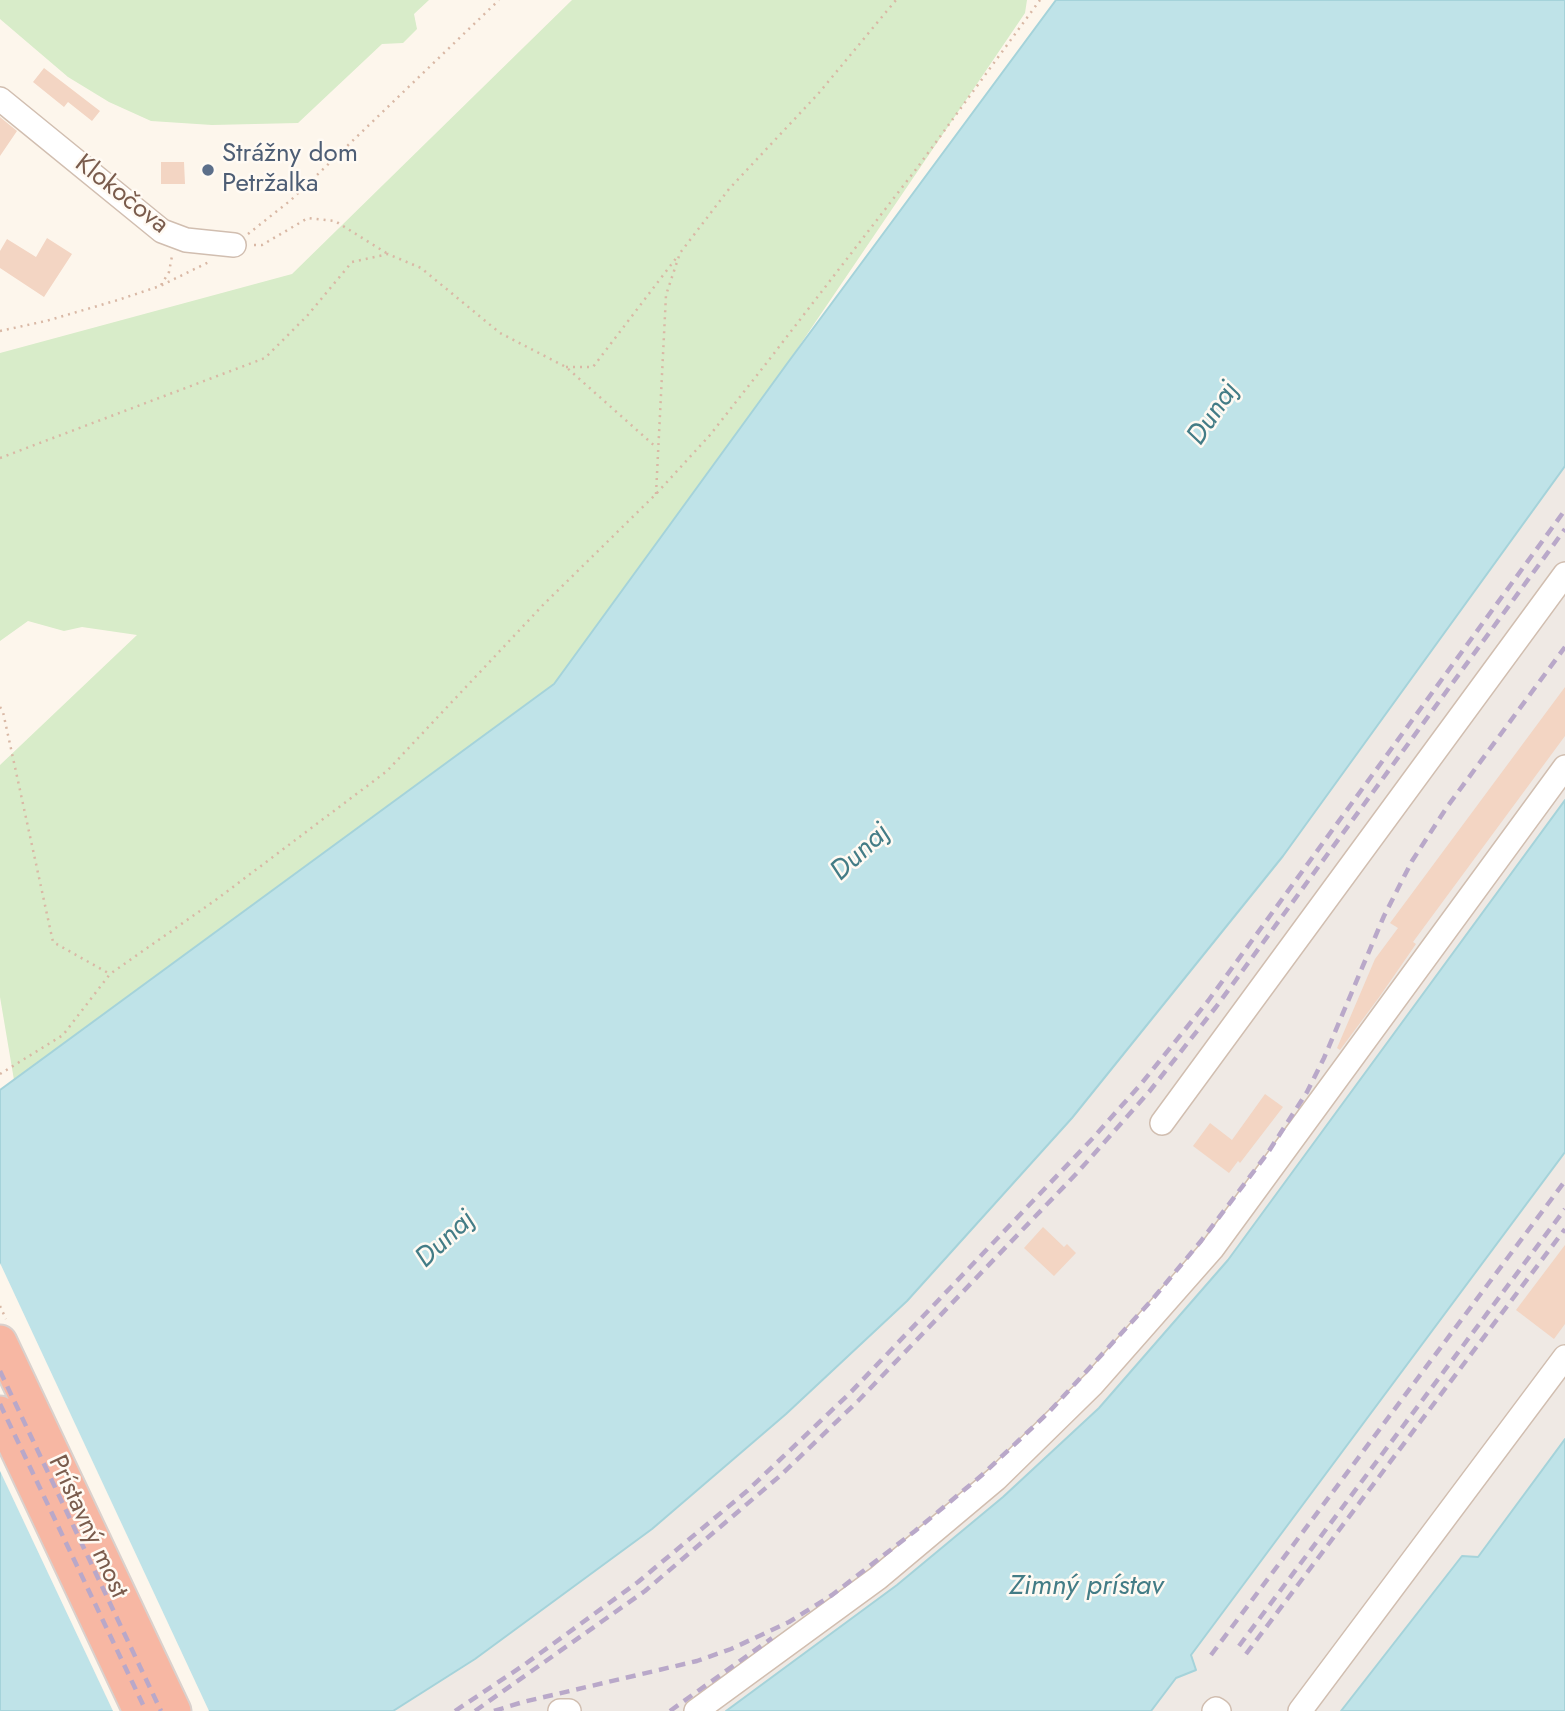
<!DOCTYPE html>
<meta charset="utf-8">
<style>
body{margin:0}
canvas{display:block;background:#fdf6ec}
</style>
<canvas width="1565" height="1711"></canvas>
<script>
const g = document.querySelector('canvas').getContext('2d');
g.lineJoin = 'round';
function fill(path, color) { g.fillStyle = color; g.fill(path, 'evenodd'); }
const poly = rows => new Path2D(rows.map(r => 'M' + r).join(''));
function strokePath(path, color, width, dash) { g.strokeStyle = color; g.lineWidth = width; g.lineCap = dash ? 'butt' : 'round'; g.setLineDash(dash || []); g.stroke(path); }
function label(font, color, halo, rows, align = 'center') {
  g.font = font + ' Jost,sans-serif'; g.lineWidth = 5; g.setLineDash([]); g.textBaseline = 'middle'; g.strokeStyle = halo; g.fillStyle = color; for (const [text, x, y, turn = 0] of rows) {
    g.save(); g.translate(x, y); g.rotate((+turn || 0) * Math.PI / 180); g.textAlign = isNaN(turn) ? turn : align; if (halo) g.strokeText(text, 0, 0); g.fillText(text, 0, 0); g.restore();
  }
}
const industrial = poly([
 [1565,466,1565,800,1228,1260,1099,1408,1003,1497,897,1585,726,1711,393,1711,475,1659,652,1529,786,1414,1283,856],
 [1565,1152,1565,1439,1477,1557,1462,1557,1341,1711,1151,1711,1176,1678,1196,1670,1190,1655]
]);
const green = poly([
 [0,0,429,0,414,14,417,29,403,43,382,44,298,123,212,125,151,121,109,102,68,77,0,19],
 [572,0,1027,0,1025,13,789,361,554,684,14,1080,0,997,0,765,137,635,82,627,64,631,28,621,0,641,0,353,292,274]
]);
const water = poly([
 [1056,0,1565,0,1565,466,1283,856,1072,1118,907,1301,786,1414,652,1529,475,1659,393,1711,0,1711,0,1090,554,684,789,361,1056,0],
 [1565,800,1565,1152,1191,1655,1196,1670,1176,1678,1151,1711,726,1711,897,1585,1003,1497,1099,1408,1228,1260,1565,800],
 [1565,1439,1565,1711,1341,1711,1462,1556,1478,1557,1565,1439]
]);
const pier = poly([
 [0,1263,209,1711,113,1711,0,1471]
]);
const building = poly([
 [44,68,100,111,92,121,68,102,64,107,33,82],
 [0,117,17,131,0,156],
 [161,162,184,162,185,184,161,184],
 [47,238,72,254,44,297,0,268,0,251,7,239,36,257],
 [1565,687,1565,736,1413,942,1416,944,1380,996,1340,1050,1337,1048,1375,959,1398,928,1390,923],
 [1265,1094,1283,1107,1240,1163,1238,1161,1229,1173,1193,1146,1210,1123,1232,1140],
 [1043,1227,1064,1247,1067,1244,1076,1253,1054,1276,1024,1248],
 [1565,1245,1565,1324,1554,1339,1516,1310]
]);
const path = poly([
 [248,234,291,200,499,0],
 [254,245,262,245,308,218,335,221,388,254],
 [161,285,169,272,172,256],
 [0,331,46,321,118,300,160,286,209,262],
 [566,367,593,367,677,257],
 [0,458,265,358,307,316,352,262,388,254,421,268,500,333,566,367,657,448],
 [656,494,666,295,680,253,729,189,818,94,896,0],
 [0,707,3,712,53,942,110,974],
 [0,1074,63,1035,110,974,217,899,387,771,543,605,656,494,710,435,765,365,917,168,1040,0],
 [0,1306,6,1319]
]);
const minor = poly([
 [0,99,162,231,186,240,234,245],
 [1162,1123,1565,574],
 [560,1711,569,1711],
 [696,1711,878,1578,996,1479,1093,1384,1212,1249,1565,767],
 [1214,1711,1216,1709,1219,1711],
 [1300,1711,1565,1357]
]);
const highway = poly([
 [0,1342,174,1711],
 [0,1413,140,1711]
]);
const rail = poly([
 [0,1371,161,1711],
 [0,1404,146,1711],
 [1239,1646,1565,1209],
 [1246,1654,1565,1229],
 [1211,1655,1565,1181],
 [455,1711,524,1665,638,1582,747,1491,850,1393,1093,1138,1141,1084,1208,1001,1565,510],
 [475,1711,645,1591,781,1475,858,1401,1077,1173,1149,1092,1216,1007,1565,529],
 [494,1711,523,1702,697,1661,731,1649,789,1622,832,1595,915,1531,982,1475,1049,1412,1151,1301,1201,1241,1267,1154,1307,1092,1324,1058,1384,916,1412,861,1447,807,1565,647],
 [670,1711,772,1638]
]);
const markers = [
 [208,170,7,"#5c6f8a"]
];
const serviceNames = [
 ["Strážny dom",222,155],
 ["Petržalka",222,185]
];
const streetNames = [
 ["Klokočova",121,195,38],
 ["Prístavný most",87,1527,65]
];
const waterNames = [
 ["Dunaj",1214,414,-56],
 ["Dunaj",861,853,-43],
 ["Dunaj",446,1240,-43],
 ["Zimný prístav",1086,1587]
];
fill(industrial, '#efe9e4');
fill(green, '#d8ecc9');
fill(water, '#bfe3e8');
strokePath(water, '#a5d3da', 2);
fill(pier, '#fdf6ec');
fill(building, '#f3d5c3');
strokePath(minor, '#d1beb0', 26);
strokePath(highway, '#dad1cd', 37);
strokePath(path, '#d9b8a5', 2.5, [2, 5]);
strokePath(minor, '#fff', 23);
strokePath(highway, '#f7b7a3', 33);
strokePath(rail, '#b9a8c9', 4.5, [10, 7]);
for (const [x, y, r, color] of markers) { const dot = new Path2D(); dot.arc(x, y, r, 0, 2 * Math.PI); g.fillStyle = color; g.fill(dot); strokePath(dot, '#fffaf3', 2.5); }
label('26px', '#4e5e75', '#fffaf3', serviceNames, 'left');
label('26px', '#7a5c4d', '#fffaf3', streetNames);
label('italic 28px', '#437c86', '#fffaf3', waterNames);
</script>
